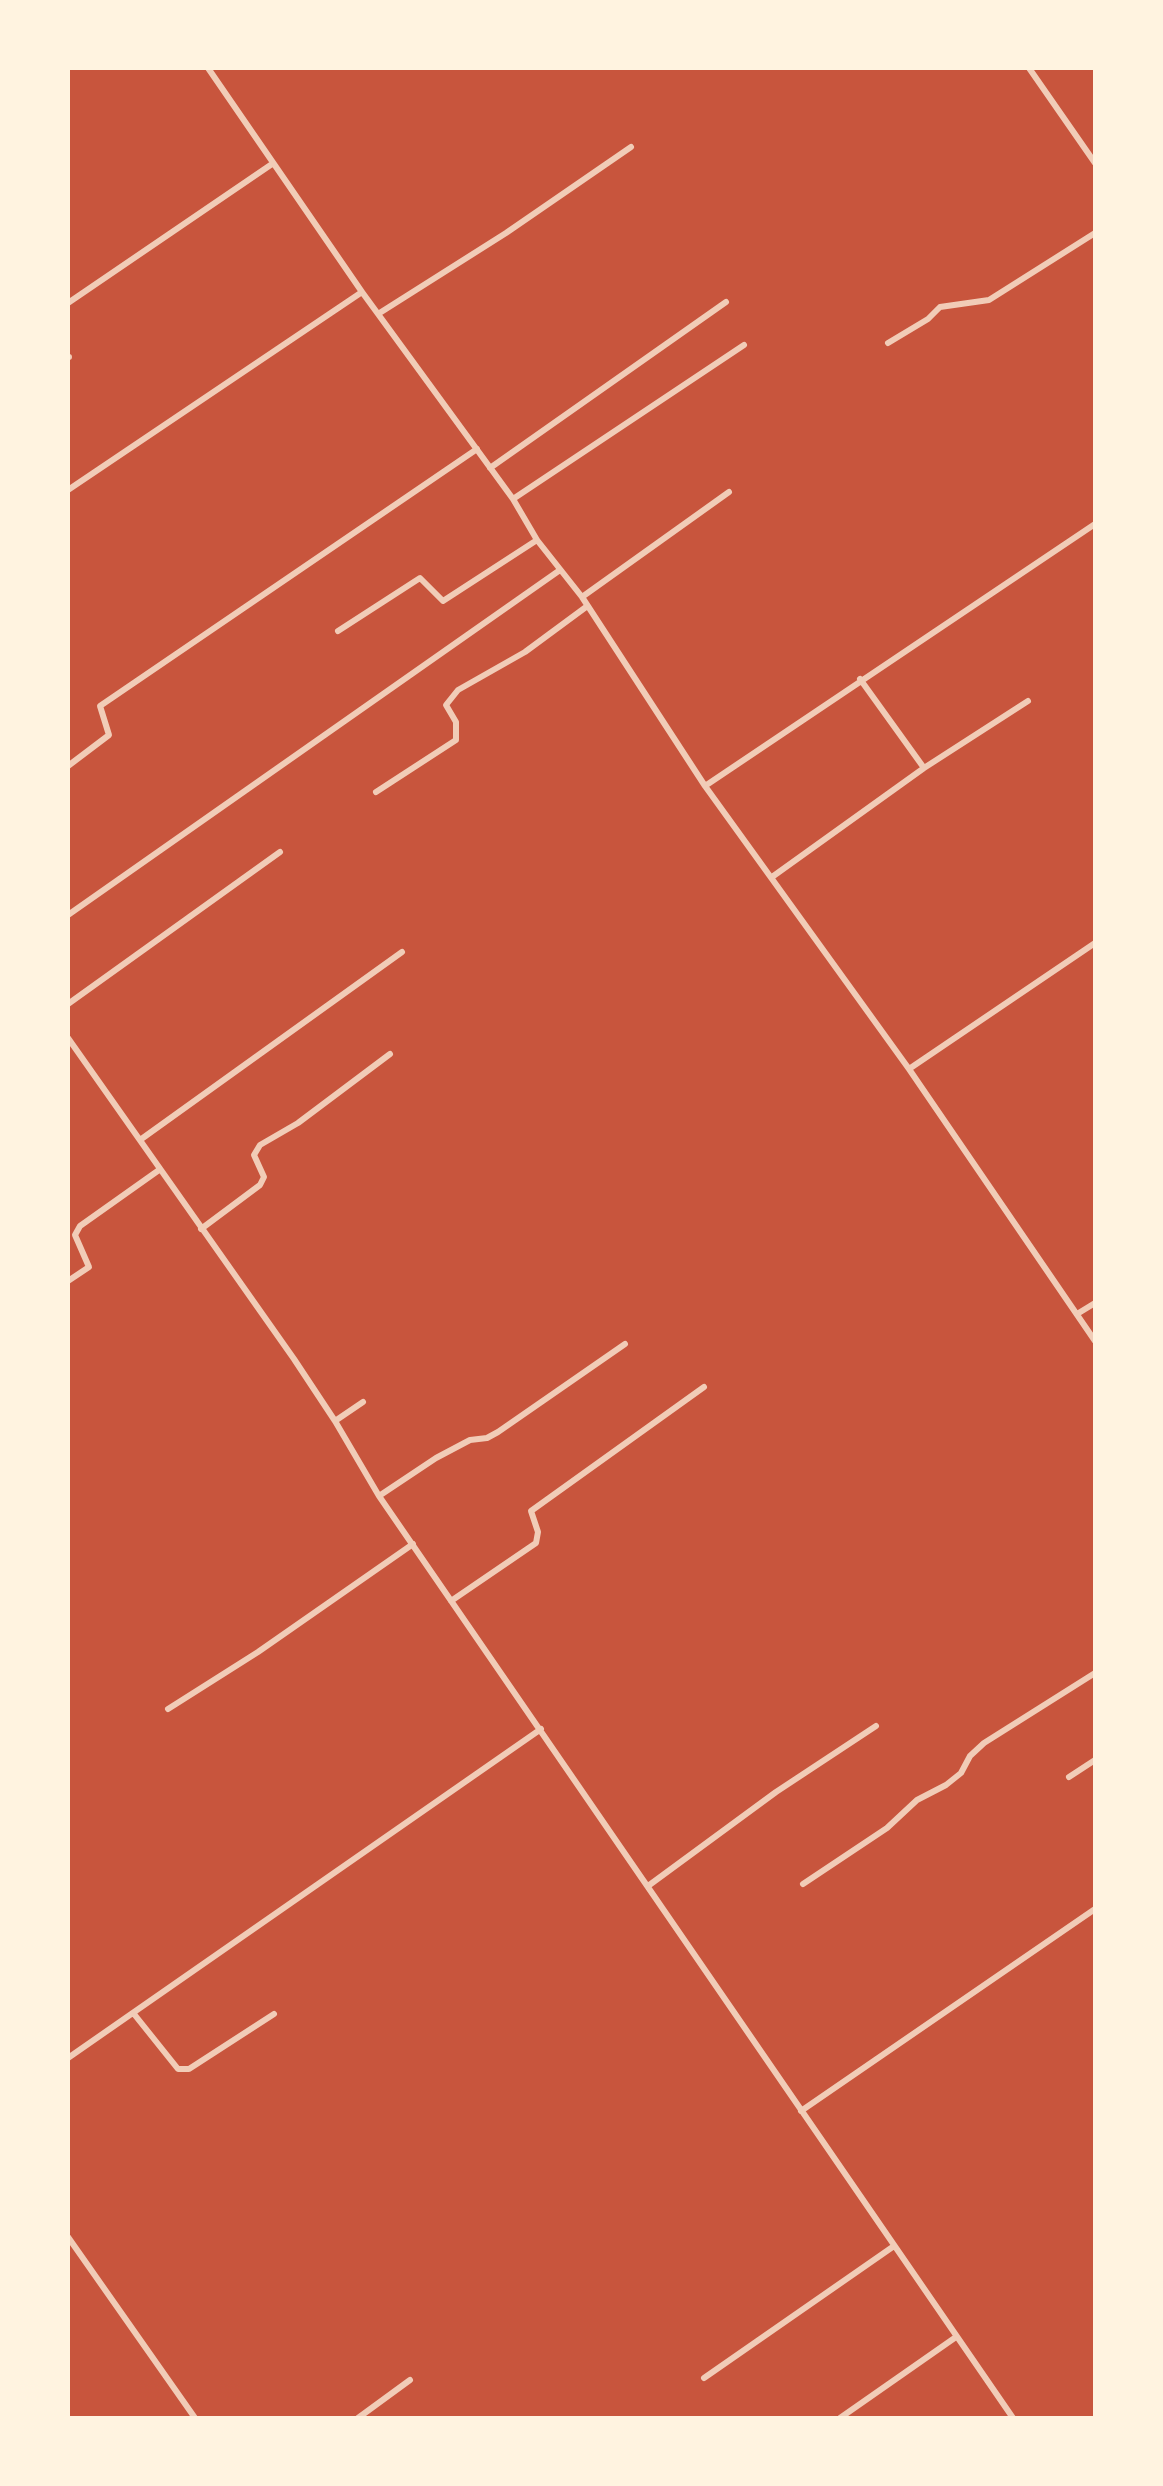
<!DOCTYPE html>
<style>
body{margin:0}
#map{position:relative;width:1163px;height:2486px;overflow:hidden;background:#c8553d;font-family:"Nunito Sans",sans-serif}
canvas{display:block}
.frame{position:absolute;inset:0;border:70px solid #fff3e0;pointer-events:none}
</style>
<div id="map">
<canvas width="1163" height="2486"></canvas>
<div class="frame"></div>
</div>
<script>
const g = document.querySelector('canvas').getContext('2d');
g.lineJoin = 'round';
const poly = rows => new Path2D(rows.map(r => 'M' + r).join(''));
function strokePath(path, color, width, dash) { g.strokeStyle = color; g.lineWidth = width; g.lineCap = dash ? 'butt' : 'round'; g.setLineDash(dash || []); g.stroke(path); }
const minor = poly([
 [208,68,362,292,513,499,537,540,582,597,705,786,909,1069,1095,1341],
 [1029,68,1095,163],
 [68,303,272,164],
 [378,314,506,233,631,147],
 [888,343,928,319,940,307,989,300,1095,233],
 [68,357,69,357],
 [490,468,726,302],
 [68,490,362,292],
 [513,499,744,345],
 [582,597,729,492],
 [338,631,420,578,443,601,537,540],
 [860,679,924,768],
 [68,766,109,735,100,706,477,449],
 [705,786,1095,524],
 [376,792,456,740,456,722,446,705,458,690,525,652,586,607],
 [772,877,924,768,1028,701],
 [68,915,560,570],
 [68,1004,280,852],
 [68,1038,294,1359,335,1421,379,1496,1013,2418],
 [909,1069,1095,943],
 [140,1140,402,952],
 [201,1229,260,1185,264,1177,254,1155,260,1145,298,1123,390,1054],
 [68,1281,89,1267,75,1235,80,1226,159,1170],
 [1077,1314,1095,1303],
 [335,1421,363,1402],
 [379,1496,436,1458,470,1440,487,1438,498,1432,625,1344],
 [451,1601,536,1543,538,1532,531,1511,704,1387],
 [168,1709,258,1652,413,1544],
 [1069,1777,1095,1760],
 [803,1884,887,1828,917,1800,946,1785,961,1773,970,1756,984,1743,1095,1673],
 [648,1886,776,1792,876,1726],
 [134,2014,178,2069,189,2069,274,2014],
 [68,2058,541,1729],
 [801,2111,1095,1909],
 [68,2237,195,2418],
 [704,2378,894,2246],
 [358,2418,410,2380],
 [840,2418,956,2337]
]);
strokePath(minor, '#f1ccb7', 6);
</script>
